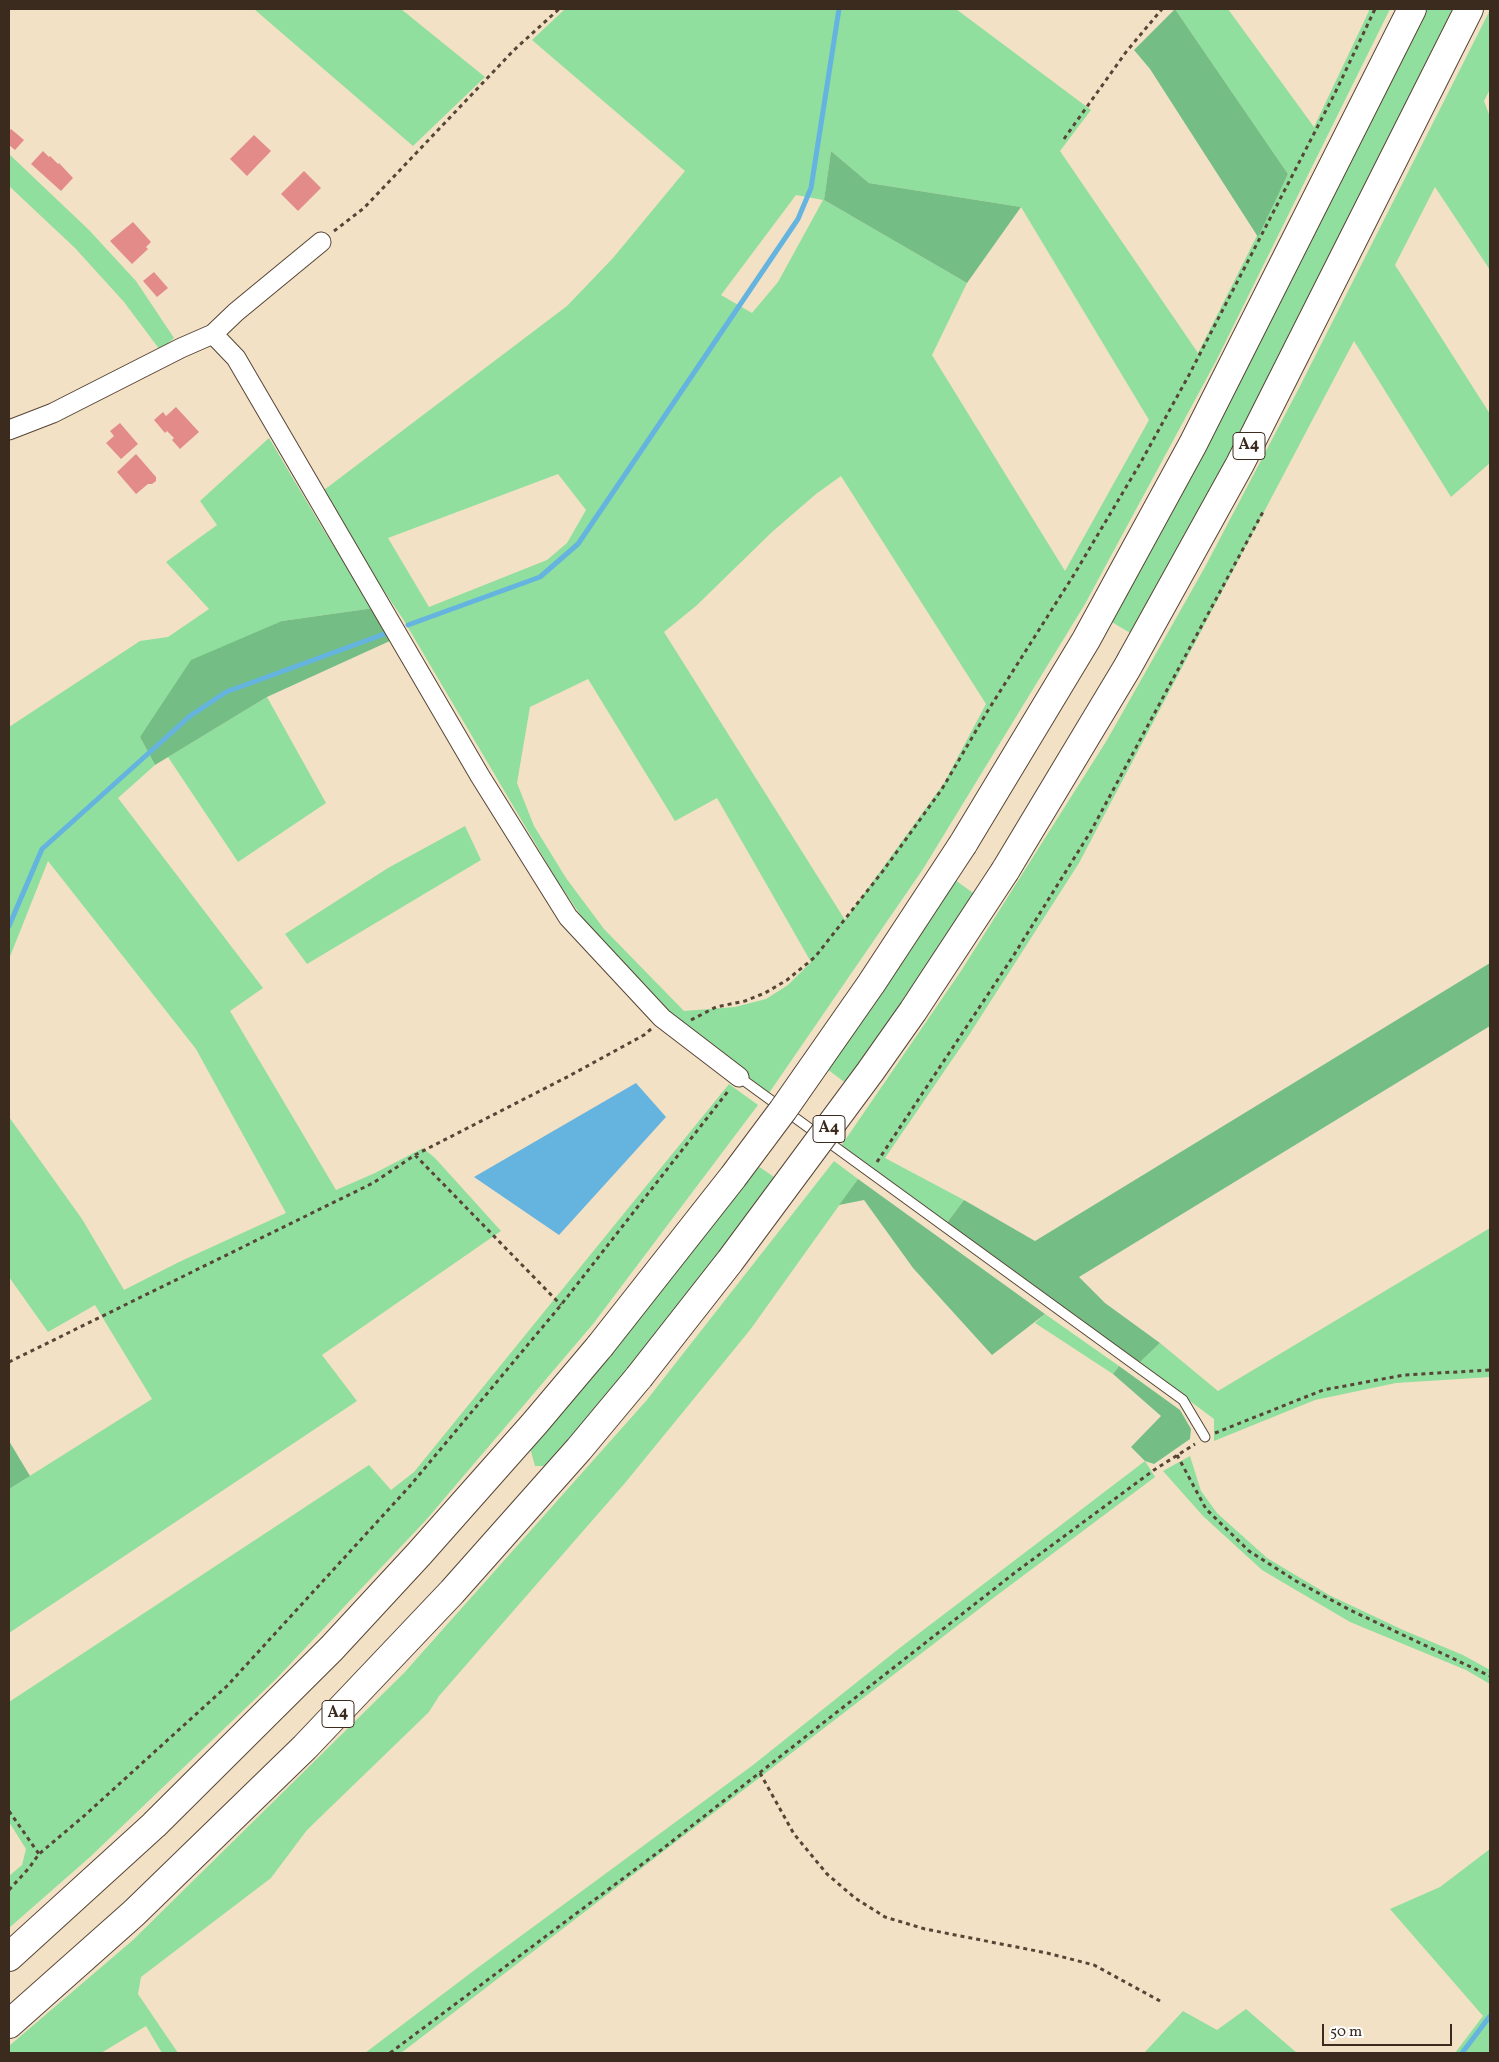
<!DOCTYPE html>
<style>
body{margin:0}
#map{position:relative;width:1499px;height:2062px;overflow:hidden;background:#f3e1c5;font-family:Vollkorn,serif}
canvas{display:block}
.frame{position:absolute;inset:0;border:10px solid #3b2a1e;pointer-events:none}
.scale{position:absolute;left:1322px;top:2024px;width:130px;height:22px;box-sizing:border-box;border:2px solid #3b2a1e;border-top:0;padding-left:6px;font-size:15px;line-height:18px;white-space:nowrap;color:#3b2a1e;-webkit-text-stroke:4px #fff;paint-order:stroke}
</style>
<div id="map">
<canvas width="1499" height="2062"></canvas>
<div class="frame"></div>
<div class="scale">50 m</div>
</div>
<script>
const g = document.querySelector('canvas').getContext('2d');
g.lineJoin = 'round';
function fill(path, color) { g.fillStyle = color; g.fill(path, 'evenodd'); }
const poly = rows => new Path2D(rows.map(r => 'M' + r).join(''));
function strokePath(path, color, width, dash) { g.strokeStyle = color; g.lineWidth = width; g.lineCap = dash ? 'butt' : 'round'; g.setLineDash(dash || []); g.stroke(path); }
function label(font, color, halo, rows, align = 'center') {
  g.font = font + ' Vollkorn,serif'; g.lineWidth = 4; g.setLineDash([]); g.textBaseline = 'middle'; g.strokeStyle = halo; g.fillStyle = color; for (const [text, x, y, turn = 0] of rows) {
    g.save(); g.translate(x, y); g.rotate((+turn || 0) * Math.PI / 180); g.textAlign = isNaN(turn) ? turn : align; if (halo) g.strokeText(text, 0, 0); g.fillText(text, 0, 0); g.restore();
  }
}
const green = poly([
 [254,9,401,9,485,77,413,146],
 [565,9,956,9,1091,110,1060,151,1198,353,1288,174,1175,9,1228,9,1314,127,1369,11,1368,9,1390,9,1216,361,1085,604,923,869,769,1093,683,1027,586,923,558,882,403,619,359,554,324,490,567,306,613,258,685,171,532,40],
 [831,151,869,183,1021,207,1149,420,1065,571,932,355,967,283,824,200],
 [796,195,823,200,778,282,752,313,721,295],
 [558,474,586,510,567,543,547,560,429,607,388,538],
 [841,476,986,704,944,783,845,920,664,632,696,606,772,532,816,494],
 [588,679,675,821,717,798,811,962,788,985,766,999,735,1007,684,1011,604,929,566,878,534,826,517,783,530,707],
 [1425,9,1456,9,1249,422,1132,634,1110,621],
 [1490,10,1490,89,1484,101,1490,117,1490,270,1435,187,1395,265,1490,414,1490,463,1451,497,1354,341,1079,863,969,1035,885,1158,964,1200,946,1224,841,1146,961,971,1107,740,1205,567,1298,390],
 [9,154,89,230,136,281,174,338,160,350,124,302,75,248,9,186],
 [269,438,323,529,374,608,282,621,140,737,155,765,118,798,263,988,230,1011,336,1190,375,1173,423,1148,435,1158,501,1231,322,1355,357,1401,9,1633,9,1489,152,1399,95,1305,48,1332,9,1277,9,1117,82,1219,124,1290,179,1262,286,1213,196,1049,48,861,9,959,9,727,140,641,168,637,209,609,166,562,217,525,200,501],
 [267,697,326,803,238,862,168,757],
 [465,826,481,860,307,964,285,934,388,868],
 [955,880,976,895,847,1084,827,1069],
 [729,1084,758,1105,593,1324,426,1520,276,1679,90,1857,9,1928,9,1876,22,1865,26,1849,9,1822,9,1702,369,1465,391,1490,414,1472],
 [834,1161,858,1179,750,1330,625,1483,439,1696,429,1712,307,1830,271,1878,141,1977,138,1994,178,2053,162,2053,146,2026,101,2053,9,2053,9,2046,133,1940,404,1673,646,1401],
 [755,1164,777,1179,668,1319,548,1466,535,1466,530,1448],
 [1490,1228,1490,1377,1396,1383,1315,1400,1214,1441,1214,1419,1139,1363,1160,1343,1218,1391],
 [1045,1314,1119,1366,1113,1374,1035,1323],
 [1190,1456,1201,1491,1217,1513,1267,1558,1329,1595,1403,1630,1463,1655,1490,1670,1490,1684,1466,1670,1350,1622,1262,1570,1203,1516,1163,1471],
 [1145,1461,1155,1477,996,1596,401,2053,365,2053,476,1969,753,1765,901,1647],
 [1490,1849,1490,2053,1455,2053,1483,2016,1390,1909,1440,1887],
 [1246,2009,1297,2053,1144,2053,1183,2011,1217,2030]
]);
const forest = poly([
 [1175,9,1288,174,1258,237,1150,69,1134,50],
 [831,151,869,183,1021,207,967,283,824,200],
 [374,608,392,640,267,697,155,765,140,737,191,660,282,621],
 [1490,963,1490,1026,1079,1277,1105,1303,1160,1343,1139,1363,946,1224,964,1200,1035,1241],
 [858,1179,1045,1314,992,1355,913,1268,864,1200,839,1205],
 [1119,1366,1180,1410,1191,1429,1190,1439,1154,1464,1145,1461,1131,1447,1161,1416,1113,1374],
 [9,1441,30,1476,9,1489]
]);
const water = poly([
 [636,1083,666,1117,559,1235,474,1177]
]);
const stream = poly([
 [408,625,540,577,578,544,798,219,811,188,839,9],
 [9,926,42,849,190,716,226,692,387,633],
 [1462,2053,1490,2016]
]);
const building = poly([
 [11,129,24,140,15,150,9,145,9,131],
 [254,135,271,151,247,176,230,159],
 [43,151,49,157,50,156,58,164,59,163,73,178,61,191,31,164],
 [304,171,321,188,298,211,281,194],
 [133,222,151,242,146,247,148,249,132,264,110,241],
 [154,272,168,288,157,297,143,281],
 [176,407,199,432,180,449,172,440,174,438,167,431,165,433,154,420,163,412,166,416],
 [120,423,138,444,121,459,106,443,114,436,110,431],
 [136,454,156,477,156,481,152,484,148,484,136,494,117,472]
]);
const path = poly([
 [1064,139,1126,52,1162,9],
 [334,231,364,208,514,50,559,9],
 [691,1020,716,1007,745,1001,765,993,787,980,815,957,883,871,942,789,987,712,1075,573,1141,462,1189,375,1335,93,1375,9],
 [415,1155,561,1305],
 [877,1162,1012,958,1091,831,1264,510],
 [9,1362,373,1183,415,1155,569,1076,644,1035,651,1029],
 [1215,1433,1323,1390,1404,1375,1490,1370],
 [1177,1455,1206,1509,1249,1551,1296,1581,1350,1610,1490,1676],
 [760,1773,794,1834,827,1874,855,1898,885,1917,925,1929,1047,1953,1094,1965,1160,2001],
 [9,1811,39,1854],
 [9,1890,29,1868,39,1854,84,1816,227,1686,409,1487,561,1305,729,1090],
 [390,2053,661,1850,1017,1571,1154,1470,1195,1444]
]);
const service = poly([
 [739,1077,1183,1400,1205,1437]
]);
const minor = poly([
 [213,334,236,312,321,242],
 [9,430,53,413,181,348,213,334,236,358,480,776,568,917,662,1018,739,1077]
]);
const motorway = poly([
 [963,844,1086,640,1193,444,1412,9],
 [1005,871,1127,668,1240,464,1469,9],
 [9,1957,154,1825,332,1648,419,1554,535,1423,600,1346],
 [9,2024,134,1913,305,1747,452,1592,579,1449,639,1377]
]);
const motorwayBridge = poly([
 [600,1346,733,1177,783,1110,871,984,963,844],
 [639,1377,730,1261,870,1072,913,1011,1005,871]
]);
const shields = [
 [1249,446,32],
 [829,1129,32],
 [338,1714,32]
];
const shieldNames = [
 ["A4",1249,446],
 ["A4",829,1129],
 ["A4",338,1714]
];
fill(green, '#90df9e');
fill(forest, '#74be85');
fill(water, '#65b4df');
strokePath(stream, '#65b4df', 5);
fill(building, '#e28b89');
strokePath(service, '#574537', 11);
strokePath(minor, '#574537', 21);
strokePath(motorway, '#574537', 30);
strokePath(path, '#574537', 3, [4, 4]);
strokePath(service, '#fff', 9);
strokePath(minor, '#fff', 19);
strokePath(motorway, '#fff', 28);
strokePath(motorwayBridge, '#574537', 30, []);
strokePath(motorwayBridge, '#fff', 28);
for (const [x, y, w] of shields) { const box = new Path2D(); box.roundRect(x - w / 2, y - 13.5, w, 27, 4); g.fillStyle = '#fff'; g.fill(box); strokePath(box, '#3b2a1e', 1); }
label('bold 16px', '#3b2a1e', null, shieldNames);
</script>
